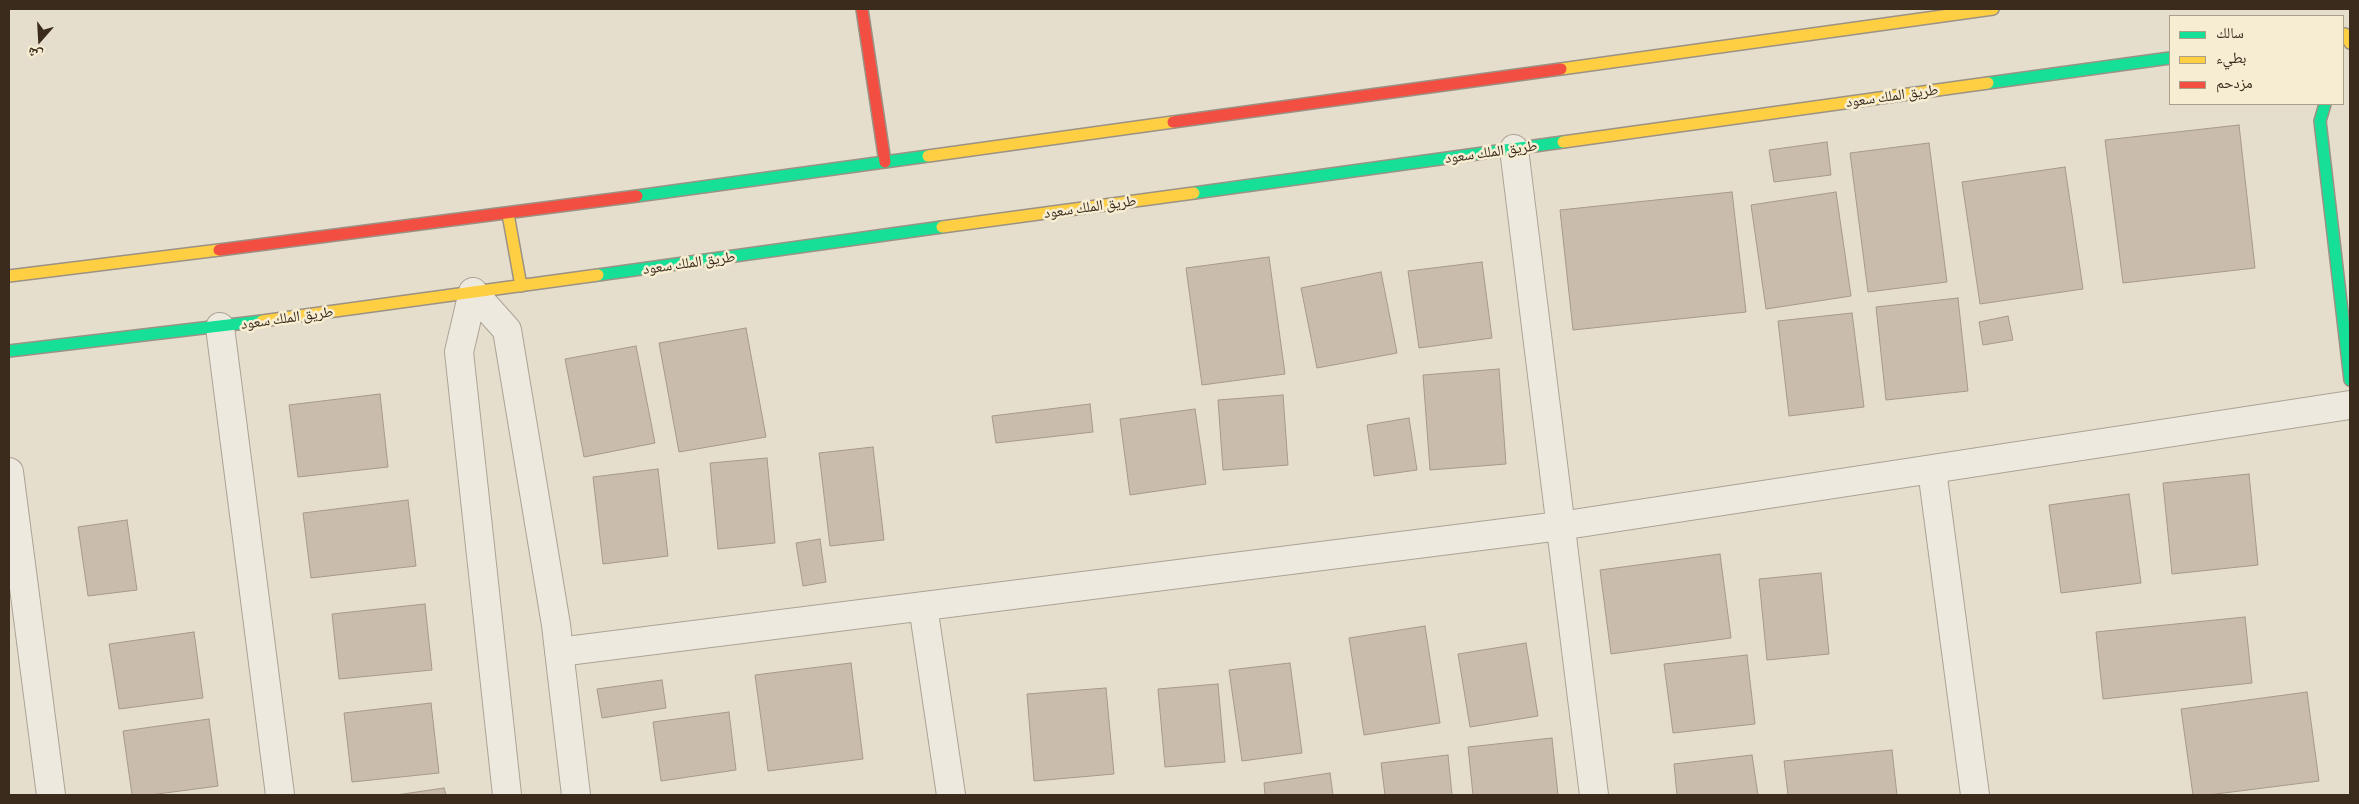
<!DOCTYPE html>
<meta charset="utf-8">
<style>
body{margin:0}
#map{position:relative;width:2359px;height:804px;overflow:hidden;background:#e6decc;font-family:"Crimson Pro","Noto Naskh Arabic",serif}
canvas{display:block}
.frame{position:absolute;inset:0;border:10px solid #3a2b1d;pointer-events:none}
.legend{position:absolute;left:2169px;top:15px;width:175px;height:90px;box-sizing:border-box;background:#f7edd2;border:1px solid #ab9f8a;margin:0;padding:6px 9px;list-style:none;font-size:15px;color:#3a2b1d}
.legend li{display:flex;align-items:center;gap:10px;height:25px}
.legend b{width:25px;border:1px solid #ab9f8a}
.north{position:absolute;left:15px;top:15px;width:50px;height:50px;-webkit-text-stroke:4px #f7edd2;paint-order:stroke;rotate:199deg;font-size:14px;font-weight:700;line-height:20px;text-align:center;color:#3a2b1d}
.north::after{content:'';display:block;margin:auto;width:18px;height:22px;background:#3a2b1d;clip-path:polygon(50% 0,100% 100%,50% 72%,0 100%)}
</style>
<div id="map">
<canvas width="2359" height="804"></canvas>
<div class="frame"></div>
<ul class="legend">
<li><b style="height:6px;background:#16e098"></b>سالك</li>
<li><b style="height:6px;background:#ffcf43"></b>بطيء</li>
<li><b style="height:6px;background:#f24e42"></b>مزدحم</li>
</ul>
<div class="north">ش</div>
</div>
<script>
const g = document.querySelector('canvas').getContext('2d');
g.lineJoin = 'round';
function fill(path, color) { g.fillStyle = color; g.fill(path, 'evenodd'); }
const poly = rows => new Path2D(rows.map(r => 'M' + r).join(''));
function strokePath(path, color, width, dash) { g.strokeStyle = color; g.lineWidth = width; g.lineCap = dash ? 'butt' : 'round'; g.setLineDash(dash || []); g.stroke(path); }
function label(font, color, halo, rows, align = 'center') {
  g.font = font + ' "Crimson Pro","Noto Naskh Arabic",serif'; g.lineWidth = 5; g.setLineDash([]); g.textBaseline = 'middle'; g.strokeStyle = halo; g.fillStyle = color; for (const [text, x, y, turn = 0] of rows) {
    g.save(); g.translate(x, y); g.rotate((+turn || 0) * Math.PI / 180); g.textAlign = isNaN(turn) ? turn : align; if (halo) g.strokeText(text, 0, 0); g.fillText(text, 0, 0); g.restore();
  }
}
const building = poly([
 [2239,125,2255,268,2123,283,2105,140,2239,125],
 [1827,142,1831,175,1774,182,1769,150,1827,142],
 [1929,143,1947,282,1868,292,1850,153,1929,143],
 [2065,167,2083,289,1980,304,1962,182,2065,167],
 [1732,192,1746,312,1573,330,1560,210,1732,192],
 [1836,192,1851,296,1766,309,1751,205,1836,192],
 [1269,257,1285,374,1202,385,1186,268,1269,257],
 [1482,262,1492,338,1419,348,1408,271,1482,262],
 [1381,272,1397,353,1317,368,1301,288,1381,272],
 [1958,298,1968,391,1886,400,1876,307,1958,298],
 [1852,313,1864,407,1789,416,1778,321,1852,313],
 [2008,316,2013,340,1983,345,1979,322,2008,316],
 [746,328,766,437,679,452,659,343,746,328],
 [636,346,655,443,584,457,565,359,636,346],
 [1499,369,1506,464,1430,470,1423,375,1499,369],
 [380,394,388,467,298,477,289,405,380,394],
 [1283,395,1288,465,1223,470,1218,400,1283,395],
 [1090,404,1093,432,996,443,992,416,1090,404],
 [1195,409,1206,484,1130,495,1120,419,1195,409],
 [1409,418,1417,470,1374,476,1367,425,1409,418],
 [873,447,884,540,830,546,819,453,873,447],
 [767,458,775,543,718,549,710,463,767,458],
 [658,469,668,556,603,564,593,477,658,469],
 [2249,474,2258,565,2172,574,2163,483,2249,474],
 [2129,494,2141,583,2061,593,2049,505,2129,494],
 [408,500,416,566,311,578,303,513,408,500],
 [127,520,137,590,88,596,78,527,127,520],
 [820,539,826,582,803,586,796,543,820,539],
 [1720,554,1731,638,1611,654,1600,570,1720,554],
 [1821,573,1829,654,1767,660,1759,579,1821,573],
 [425,604,432,670,339,679,332,614,425,604],
 [2245,617,2252,683,2103,699,2096,632,2245,617],
 [1425,626,1440,723,1364,735,1349,638,1425,626],
 [194,632,203,698,119,709,109,644,194,632],
 [1526,643,1538,716,1470,727,1458,654,1526,643],
 [1747,655,1755,724,1673,733,1664,664,1747,655],
 [851,663,863,759,768,771,755,675,851,663],
 [1290,663,1302,753,1242,761,1229,670,1290,663],
 [662,680,666,708,602,718,597,689,662,680],
 [1218,684,1225,762,1165,767,1158,689,1218,684],
 [1106,688,1114,774,1034,781,1027,694,1106,688],
 [2307,692,2319,781,2208,795,2193,795,2181,709,2307,692],
 [431,703,439,773,352,782,344,713,431,703],
 [729,712,736,770,661,781,653,722,729,712],
 [209,719,218,786,150,795,132,795,123,731,209,719],
 [1552,738,1558,795,1473,795,1468,747,1552,738],
 [1892,750,1897,795,1788,795,1784,761,1892,750],
 [1448,755,1452,795,1385,795,1381,763,1448,755],
 [1752,755,1758,795,1677,795,1674,764,1752,755],
 [1330,773,1333,795,1265,795,1264,783,1330,773],
 [444,788,446,795,396,795,444,788]
]);
const street = poly([
 [1514,149,1594,795],
 [473,292,507,330,556,625,576,795],
 [473,292,459,352,507,795],
 [220,327,280,795],
 [1932,470,1975,795],
 [9,472,51,795],
 [923,606,951,795],
 [559,652,1560,526,2350,405]
]);
const fast = poly([
 [1988,83,2170,58],
 [2325,104,2320,121,2350,380],
 [1194,193,1563,142],
 [637,196,928,156],
 [598,275,942,227],
 [9,351,262,321]
]);
const slow = poly([
 [2345,34,2350,43],
 [1561,69,1993,9],
 [1563,142,1988,83],
 [928,156,1173,122],
 [508,214,521,286],
 [942,227,1194,193],
 [9,276,219,250],
 [262,321,598,275]
]);
const jam = poly([
 [862,9,885,162],
 [1173,122,1561,69],
 [219,250,637,196]
]);
const streetNames = [
 ["طريق الملك سعود",1892,96,-8],
 ["طريق الملك سعود",1491,152,-8],
 ["طريق الملك سعود",1090,207,-8],
 ["طريق الملك سعود",689,263,-8],
 ["طريق الملك سعود",287,318,-8]
];
fill(building, '#cabcad');
strokePath(building, '#a6998b', 1);
strokePath(street, '#aba396', 30);
strokePath(fast, '#9b9285', 14);
strokePath(slow, '#9b9285', 14);
strokePath(jam, '#9b9285', 14);
strokePath(street, '#eee9de', 28);
strokePath(fast, '#16e098', 11);
strokePath(slow, '#ffcf43', 11);
strokePath(jam, '#f24e42', 11);
label('15px', '#3a2b1d', '#f7edd2', streetNames);
</script>
